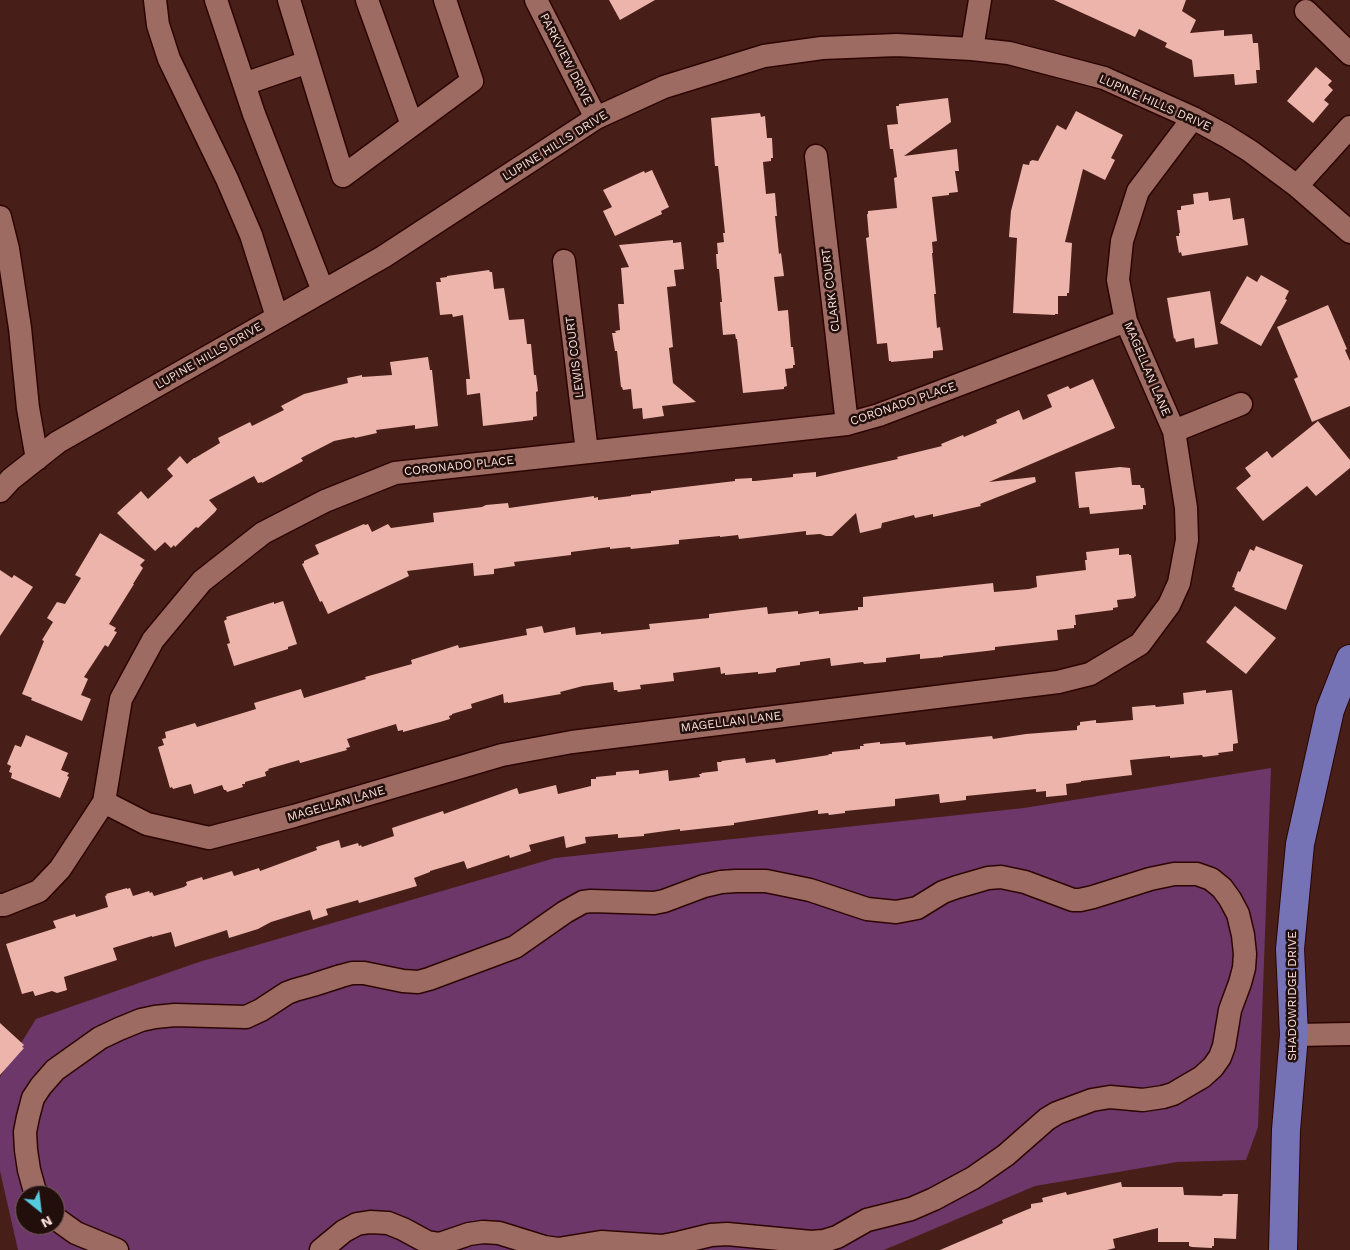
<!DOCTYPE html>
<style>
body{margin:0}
#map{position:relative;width:1350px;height:1250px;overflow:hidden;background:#481e18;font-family:"Work Sans",sans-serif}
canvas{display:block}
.north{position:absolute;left:15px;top:1185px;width:50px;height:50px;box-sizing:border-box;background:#220f0c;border:1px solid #78615d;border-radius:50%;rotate:151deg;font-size:14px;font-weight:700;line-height:20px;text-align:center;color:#f9dcd7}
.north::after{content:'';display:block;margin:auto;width:18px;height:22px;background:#54cadd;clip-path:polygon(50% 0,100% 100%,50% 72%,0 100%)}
</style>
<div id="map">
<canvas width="1350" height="1250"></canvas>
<div class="north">N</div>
</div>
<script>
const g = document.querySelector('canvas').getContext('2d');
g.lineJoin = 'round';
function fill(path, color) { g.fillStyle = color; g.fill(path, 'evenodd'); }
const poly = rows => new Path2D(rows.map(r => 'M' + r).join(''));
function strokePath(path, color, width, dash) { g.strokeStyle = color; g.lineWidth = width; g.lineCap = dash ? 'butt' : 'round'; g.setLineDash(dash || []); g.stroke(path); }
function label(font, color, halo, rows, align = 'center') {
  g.font = font + ' "Work Sans",sans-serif'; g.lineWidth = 5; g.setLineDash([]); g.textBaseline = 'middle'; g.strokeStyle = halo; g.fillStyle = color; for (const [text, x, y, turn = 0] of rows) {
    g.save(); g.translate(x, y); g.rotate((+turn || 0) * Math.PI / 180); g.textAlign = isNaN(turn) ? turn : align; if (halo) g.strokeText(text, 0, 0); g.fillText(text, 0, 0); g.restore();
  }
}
const green = poly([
 [1271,768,1258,1127,1246,1160,1177,1162,1035,1186,884,1250,18,1250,0,1171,0,1077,36,1019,199,962,555,858,1024,808],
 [25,1195,55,1195,55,1225,25,1225]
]);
const building = poly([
 [609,0,655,0,620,20],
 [1054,0,1186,0,1182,11,1196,20,1190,33,1224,30,1224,36,1252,34,1253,43,1258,43,1260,70,1256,70,1257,83,1235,85,1234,74,1194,77,1192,60,1165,47,1167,43,1139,29,1135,37],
 [1316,67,1332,81,1328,85,1333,90,1324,100,1329,104,1313,123,1287,101],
 [948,98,951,122,904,156,957,149,959,171,955,171,958,192,949,193,949,195,932,197,937,241,932,242,933,253,932,253,936,294,934,294,937,328,940,327,943,350,933,351,933,358,891,362,891,361,889,361,887,343,877,344,866,238,869,237,867,214,868,214,868,211,897,208,894,178,897,177,893,149,890,149,887,125,898,124,896,106,899,106,899,104],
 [1076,111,1123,135,1111,158,1115,160,1105,180,1083,169,1065,242,1072,243,1069,293,1067,293,1067,296,1058,296,1058,314,1055,314,1055,315,1013,313,1017,238,1009,237,1011,211,1023,164,1029,165,1030,161,1031,161,1032,160,1038,161,1057,125,1066,130],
 [760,113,761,117,765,116,767,138,772,138,773,158,771,158,771,161,763,162,766,194,775,193,777,216,775,216,779,254,781,253,784,276,774,277,778,311,788,310,791,347,793,347,795,365,793,365,793,368,785,369,787,386,784,387,784,389,743,393,737,339,736,339,735,334,723,335,720,302,722,302,719,269,717,269,716,254,718,254,717,243,724,242,723,233,725,233,718,166,715,166,711,118],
 [652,170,669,207,661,211,662,214,615,236,603,211,612,207,603,190,644,171,645,173],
 [1208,192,1209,201,1230,198,1233,220,1244,218,1248,245,1182,256,1181,252,1179,253,1176,236,1179,236,1179,233,1180,233,1177,210,1181,210,1181,206,1194,204,1193,194],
 [673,240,673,243,681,242,684,269,674,270,676,286,667,287,673,347,669,348,673,383,696,402,662,406,664,416,643,419,642,408,633,409,631,389,623,390,622,387,621,387,617,351,615,351,612,333,616,333,615,331,620,330,618,304,624,304,621,268,629,267,619,245],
 [489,270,490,272,492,272,494,289,504,288,509,320,524,319,527,344,531,344,534,375,536,375,538,391,536,392,537,416,533,417,533,420,483,426,480,393,467,395,466,379,470,379,463,315,453,317,452,314,440,315,436,282,441,282,440,278,447,277,447,276],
 [1261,275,1289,291,1285,299,1287,300,1261,346,1220,323,1247,276,1257,282],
 [1210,291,1218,344,1195,348,1194,338,1176,342,1175,338,1174,339,1167,298],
 [1328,305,1347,349,1345,350,1350,361,1350,406,1312,422,1294,379,1298,377,1277,327],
 [428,357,430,370,432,370,438,426,415,429,415,425,376,430,377,433,355,438,354,437,334,441,301,458,303,461,262,483,262,482,258,483,254,476,209,500,217,509,215,512,198,528,196,527,175,547,174,545,171,548,165,542,155,551,117,513,141,491,148,499,173,476,167,469,180,456,187,464,194,458,195,458,220,443,218,438,250,422,252,426,284,410,281,406,304,394,348,383,347,378,362,375,362,377,392,375,390,362],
 [1093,379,1115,428,989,482,1035,477,1036,482,980,504,981,506,933,517,933,514,915,518,914,515,882,523,881,528,860,533,856,513,832,536,826,536,820,534,806,535,806,531,739,539,738,535,720,537,720,536,679,540,679,544,631,549,630,547,610,549,610,547,571,552,571,555,514,562,515,566,494,569,494,574,474,576,473,563,407,571,409,576,328,614,322,601,320,602,302,564,304,563,304,561,319,554,315,545,364,524,365,525,368,524,372,532,388,524,391,528,434,522,433,513,482,507,486,505,508,503,509,508,594,496,594,498,598,497,598,500,631,496,631,495,651,493,651,491,735,481,735,479,752,478,752,481,755,481,793,477,793,474,816,472,816,477,898,459,897,457,942,446,941,444,963,435,964,437,997,423,996,420,1019,410,1023,420,1052,407,1047,395,1068,386,1070,389],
 [1318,421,1350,460,1350,468,1316,496,1307,486,1263,521,1236,488,1251,476,1245,468,1267,451,1272,458],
 [1120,467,1130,468,1132,485,1140,485,1141,488,1144,488,1146,505,1143,505,1143,509,1090,514,1089,507,1079,508,1075,472],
 [100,533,145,560,140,565,143,568,133,584,134,584,109,624,116,628,114,631,117,632,108,647,105,645,84,677,88,679,81,695,91,699,82,721,31,700,32,698,22,694,44,641,42,640,53,622,47,618,57,602,65,604,81,578,75,575],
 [1256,546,1303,565,1286,610,1234,590,1235,588,1232,587,1238,571,1240,572,1250,549,1254,551],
 [1119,548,1119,555,1129,554,1129,555,1131,555,1136,596,1134,597,1134,598,1117,600,1118,607,1113,608,1113,610,1075,615,1076,625,1074,625,1074,628,1057,630,1058,640,995,647,995,650,943,656,943,657,920,659,920,654,886,658,886,662,864,664,863,662,831,666,830,658,800,662,800,665,778,668,776,669,776,672,758,674,758,672,725,675,725,673,721,674,720,667,673,673,674,681,640,685,641,689,618,692,617,690,614,690,613,682,583,686,560,692,561,694,508,703,508,702,504,703,503,694,471,704,472,708,452,714,452,715,449,716,450,719,440,722,403,732,403,730,398,731,396,724,347,739,350,747,346,748,347,750,300,763,299,760,268,769,269,770,265,772,266,776,245,782,245,784,242,784,243,787,227,792,226,790,224,790,222,785,194,794,191,784,173,789,172,787,170,788,158,747,164,745,162,739,166,738,165,732,195,723,197,727,256,709,254,703,301,689,304,698,366,679,365,677,412,664,411,660,458,645,459,648,527,635,526,629,542,626,544,633,575,627,576,635,601,632,601,634,650,629,649,624,709,618,709,614,767,607,768,614,798,611,798,614,819,611,819,614,858,610,858,607,863,607,863,597,993,583,994,592,1029,589,1037,587,1036,576,1086,570,1085,560,1087,560,1086,552],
 [0,570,12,578,14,575,33,587,0,636],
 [283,601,297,644,288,647,288,649,234,666,227,644,230,643,224,621,227,619,226,617,274,602,274,604],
 [1235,606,1276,638,1246,674,1206,642],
 [1206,690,1206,693,1232,690,1238,743,1233,744,1233,751,1218,753,1219,755,1203,757,1202,755,1170,758,1170,756,1130,760,1132,775,1081,781,1081,782,1066,784,1067,795,1046,797,1046,791,1036,792,1036,789,966,796,966,800,940,803,939,794,895,799,895,806,845,811,845,813,829,815,828,813,818,814,818,810,734,823,734,825,680,831,680,829,644,834,644,836,618,838,618,834,585,837,586,843,566,848,564,836,529,845,531,851,510,858,509,855,467,869,464,861,430,871,430,872,414,878,417,886,359,903,358,900,326,909,328,915,313,920,310,910,271,922,258,929,229,938,227,930,175,947,171,932,152,937,152,936,113,948,117,960,64,977,67,990,57,993,52,991,35,996,33,991,22,994,6,944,56,928,53,921,75,914,76,917,108,907,105,896,107,895,106,894,127,888,127,889,130,888,133,896,149,891,150,893,152,892,154,896,184,887,187,885,186,882,202,877,203,880,232,871,234,876,259,868,260,871,317,850,316,847,339,840,341,848,358,843,359,846,361,845,362,847,394,836,392,828,443,811,444,814,517,788,519,794,556,785,558,794,591,786,591,779,596,779,596,777,616,775,616,772,639,770,639,774,668,770,669,781,700,777,699,774,702,774,701,773,718,771,717,762,722,762,721,761,745,758,746,763,775,759,776,763,829,755,828,754,832,754,832,752,860,749,860,746,864,746,863,744,880,742,880,744,905,742,906,745,992,736,993,739,1026,734,1077,730,1077,726,1080,725,1080,722,1096,720,1096,723,1100,723,1133,720,1132,707,1155,705,1156,707,1184,704,1183,693],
 [26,735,68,753,61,770,69,773,67,776,69,777,60,798,11,778,12,773,9,772,11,766,7,764,15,745,21,747],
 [0,1023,24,1045,22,1047,24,1048,0,1075],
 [1121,1182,1122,1187,1183,1187,1184,1195,1222,1196,1223,1194,1238,1194,1236,1239,1214,1238,1214,1246,1212,1246,1212,1248,1192,1247,1189,1246,1189,1242,1158,1242,1158,1228,1113,1239,1115,1248,1107,1250,940,1250,1003,1223,1002,1220,1031,1208,1031,1204,1043,1202,1042,1198,1066,1192,1067,1195]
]);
const minor = poly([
 [155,0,158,25,169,59,227,179,251,235,277,317],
 [216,0,254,114,323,291],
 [289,0,343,176,472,81,445,0],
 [367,0,412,125],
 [536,0,596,118],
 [1306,11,1350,54],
 [972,49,980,0],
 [244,84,308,62],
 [816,156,847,424],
 [1297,186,1350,127],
 [0,217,8,249,20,328,28,408,37,459],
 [564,261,587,452],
 [1174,431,1241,404],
 [0,491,11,479,58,442,383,257,596,118,664,87,764,56,822,48,897,45,972,49,1009,53,1104,78,1193,118,1226,136,1250,151,1297,186,1350,232],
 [104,802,147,824,209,838,294,816,502,755,572,742,1058,682,1090,674,1140,644,1169,605,1179,583,1187,540,1186,508,1174,431,1126,321,1118,280,1122,241,1138,191,1193,118],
 [0,905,4,905,39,891,60,869,104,802,121,699,153,640,202,581,263,533,325,501,395,473,847,424,879,415,1126,321],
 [1294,1035,1350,1034],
 [37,1195,34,1188,29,1170,26,1150,25,1132,28,1117,33,1098,41,1086,55,1070,100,1038,119,1029,141,1020,155,1017,175,1015,246,1017,261,1010,287,993,295,990,313,985,341,976,352,973,364,973,403,981,418,982,429,979,515,947,565,912,583,902,591,901,654,903,664,901,704,886,721,882,736,881,766,881,810,890,867,909,896,912,917,908,943,892,957,887,988,878,1001,877,1025,882,1073,900,1080,900,1093,897,1150,879,1174,874,1197,874,1211,879,1222,888,1230,899,1238,914,1243,935,1245,954,1244,968,1240,983,1230,1010,1224,1046,1220,1057,1213,1067,1202,1077,1173,1094,1163,1097,1143,1100,1110,1097,1092,1100,1057,1113,1047,1119,1006,1155,973,1178,934,1199,911,1209,867,1220,837,1237,824,1241,811,1242,727,1234,711,1235,678,1243,662,1246,601,1242,558,1249,544,1247,499,1233,483,1232,469,1234,440,1244,427,1242,403,1229,388,1223,370,1222,357,1224,344,1231,321,1250],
 [55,1218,76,1233,117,1250]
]);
const major = poly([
 [1283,1250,1286,1130,1294,1035,1290,949,1300,844,1330,710,1350,659]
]);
const streetNames = [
 ["PARKVIEW DRIVE",566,59,63],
 ["LUPINE HILLS DRIVE",1155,103,24],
 ["LUPINE HILLS DRIVE",555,146,-32],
 ["CLARK COURT",831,290,-97],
 ["LUPINE HILLS DRIVE",209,356,-30],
 ["LEWIS COURT",575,357,-97],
 ["MAGELLAN LANE",1147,369,67],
 ["CORONADO PLACE",903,404,-19],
 ["CORONADO PLACE",459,466,-6],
 ["MAGELLAN LANE",731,722,-7],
 ["MAGELLAN LANE",336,804,-16],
 ["SHADOWRIDGE DRIVE",1292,996,-90]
];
fill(green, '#6d376a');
fill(building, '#ecb4ab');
strokePath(minor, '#2c0503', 25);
strokePath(major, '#2c0503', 30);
strokePath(minor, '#9e6b63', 22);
strokePath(major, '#7573b6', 28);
label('12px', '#f9dcd7', '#220f0c', streetNames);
</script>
